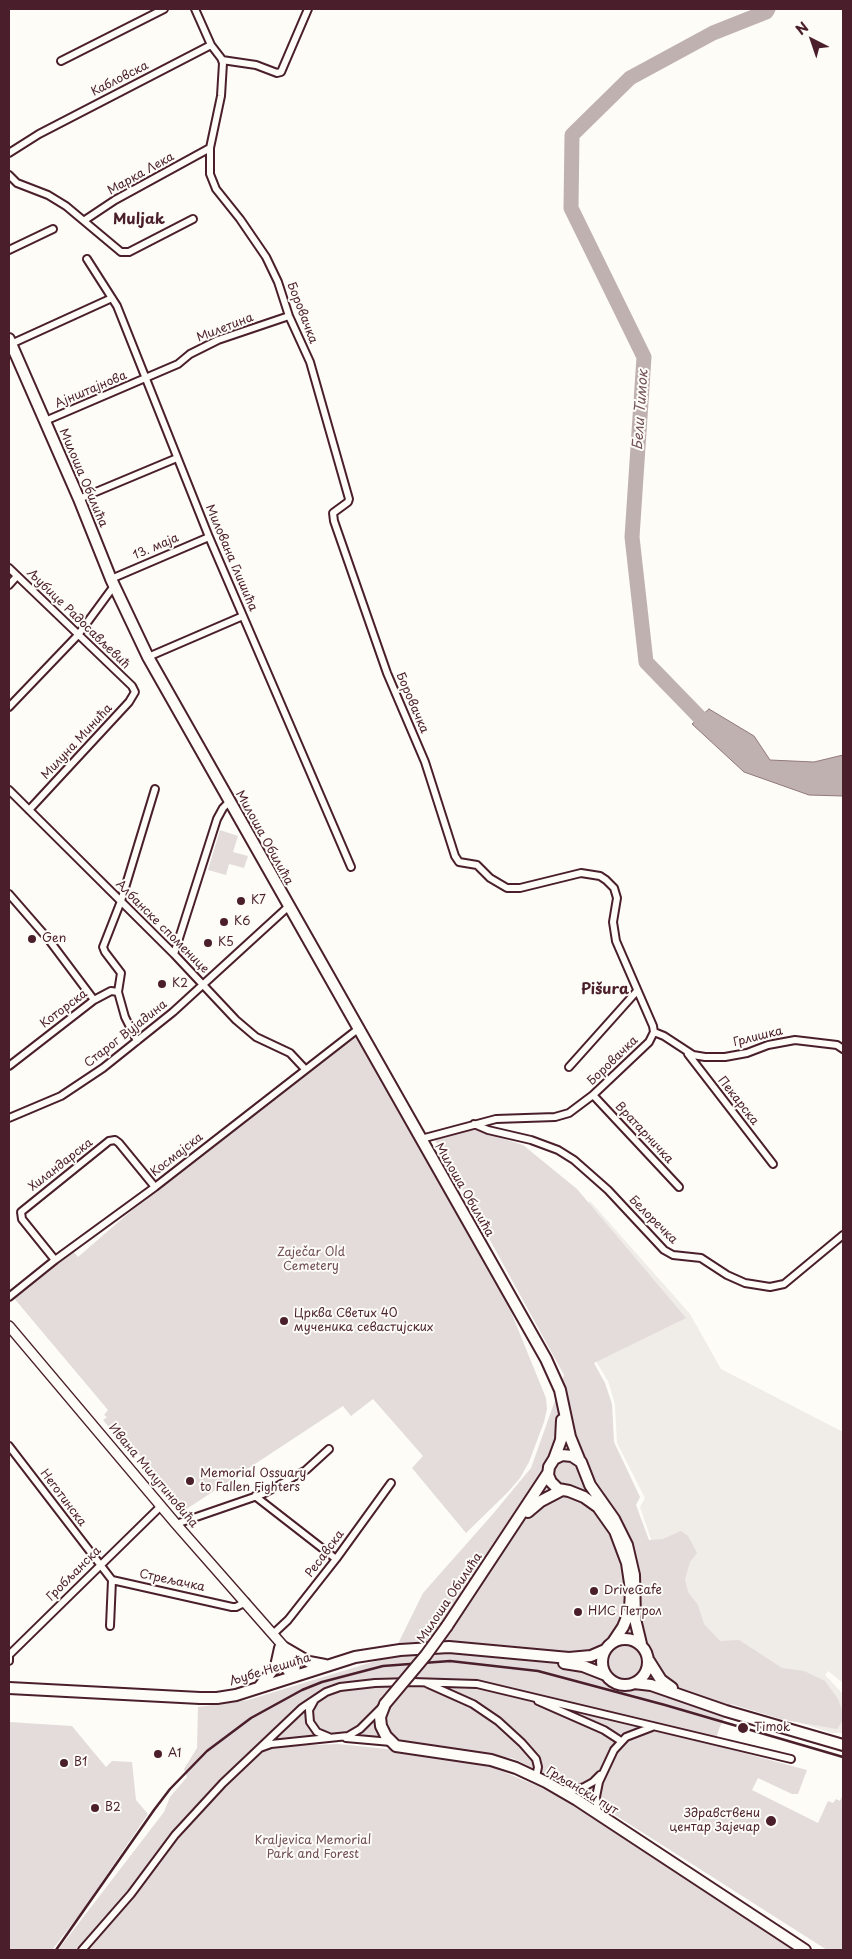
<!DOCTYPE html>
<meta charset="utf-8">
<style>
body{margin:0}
#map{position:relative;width:852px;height:1959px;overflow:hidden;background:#fdfcf7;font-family:"Playpen Sans",sans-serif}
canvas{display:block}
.frame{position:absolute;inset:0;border:10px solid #4a1f2b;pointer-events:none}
.north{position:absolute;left:787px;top:15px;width:50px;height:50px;-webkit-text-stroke:4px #fdfcf7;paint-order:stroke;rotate:319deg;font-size:14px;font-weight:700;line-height:20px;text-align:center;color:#4a1f2b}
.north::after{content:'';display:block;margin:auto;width:18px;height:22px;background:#4a1f2b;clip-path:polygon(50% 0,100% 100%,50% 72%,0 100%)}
</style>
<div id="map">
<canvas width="852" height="1959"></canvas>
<div class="frame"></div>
<div class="north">N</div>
</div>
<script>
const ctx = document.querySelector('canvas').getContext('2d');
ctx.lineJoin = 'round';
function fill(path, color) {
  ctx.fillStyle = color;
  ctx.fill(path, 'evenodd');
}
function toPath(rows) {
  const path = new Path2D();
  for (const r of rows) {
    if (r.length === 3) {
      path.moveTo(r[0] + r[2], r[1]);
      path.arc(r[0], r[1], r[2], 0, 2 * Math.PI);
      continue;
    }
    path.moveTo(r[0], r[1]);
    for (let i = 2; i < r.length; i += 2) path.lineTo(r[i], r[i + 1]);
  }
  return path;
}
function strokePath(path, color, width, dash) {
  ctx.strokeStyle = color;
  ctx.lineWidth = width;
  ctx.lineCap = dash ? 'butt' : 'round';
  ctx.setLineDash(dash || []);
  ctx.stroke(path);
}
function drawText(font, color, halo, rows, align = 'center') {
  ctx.font = font + ' "Playpen Sans",sans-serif';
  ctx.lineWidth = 4;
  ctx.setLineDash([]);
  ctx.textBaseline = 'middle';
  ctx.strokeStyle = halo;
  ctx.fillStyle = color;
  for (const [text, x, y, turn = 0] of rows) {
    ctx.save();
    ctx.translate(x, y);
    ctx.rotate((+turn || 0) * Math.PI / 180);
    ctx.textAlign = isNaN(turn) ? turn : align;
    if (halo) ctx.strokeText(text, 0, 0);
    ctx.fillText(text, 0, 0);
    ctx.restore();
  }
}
fill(toPath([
 [590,1201,690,1314,721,1369,843,1432,843,1683,828,1671,825,1675,843,1694,843,1733,832,1733,794,1721,742,1687,653,1545,640,1507,645,1498,617,1443,615,1404,608,1381,535,1262]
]), '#f0ece8');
fill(toPath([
 [220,830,238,836,233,852,248,856,244,868,229,864,226,875,208,870],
 [357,1037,509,1307,546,1398,547,1409,544,1422,529,1462,520,1478,508,1492,466,1533,412,1468,423,1456,373,1399,351,1416,343,1406,182,1512,144,1465,146,1462,121,1434,114,1433,103,1420,107,1417,104,1415,108,1410,13,1297,73,1251,78,1257,146,1198,353,1038],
 [473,1129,523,1145,577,1189,686,1318,594,1363,605,1383,612,1404,614,1442,640,1497,636,1505,649,1540,663,1539,681,1531,688,1536,697,1553,690,1562,685,1579,688,1592,698,1605,704,1624,720,1641,739,1640,782,1668,804,1671,825,1681,838,1699,843,1712,843,1720,837,1729,784,1720,731,1704,719,1729,714,1745,807,1770,798,1794,792,1794,758,1778,752,1790,818,1823,828,1801,833,1803,836,1799,840,1801,843,1794,843,1950,827,1950,568,1785,512,1758,309,1736,264,1750,288,1746,338,1744,387,1749,492,1767,552,1792,795,1950,58,1950,164,1812,170,1797,187,1777,184,1769,197,1748,198,1707,248,1700,392,1656,423,1593,492,1515,531,1468,564,1375,435,1140],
 [9,1722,72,1726,106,1767,112,1761,132,1762,136,1800,148,1814,80,1914,52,1950,9,1950]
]), '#e3dcda');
const water = toPath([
 [709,709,754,736,770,760,814,762,843,755,843,796,809,795,744,772,692,724,709,709]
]);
fill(water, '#c0b1b1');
strokePath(water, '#91777b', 1);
strokePath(toPath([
 [714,732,646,662,632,537,644,357,571,208,572,135,630,78,713,33,766,12,768,9]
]), '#c0b1b1', 15);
const street = toPath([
 [195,9,211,45,221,58,223,63,221,96,210,148,210,174,216,189,240,219,266,257,278,282,289,316,310,362,349,499,348,502,333,513,334,521,387,673,425,762,455,856,459,862,477,865,490,878,507,888,520,888,581,873,600,876,606,880,614,888,617,898,613,922,616,941,653,1026,654,1032,649,1042,593,1095,569,1113,555,1117,496,1119,421,1139],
 [222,60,256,65,277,73,281,72,308,9],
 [61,61,164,9],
 [9,153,39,134,211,45],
 [9,175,17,183,48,195,66,206,121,252,129,252,193,219],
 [85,220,115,200,210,148],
 [9,250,53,229],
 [87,259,117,306,209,537,351,867],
 [11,344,112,298],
 [45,421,178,364,190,354,218,340,289,316],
 [79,499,177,458],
 [9,568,132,686,135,692,129,702,29,810],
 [111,579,209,537],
 [9,585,17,576],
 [148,657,243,616],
 [9,707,78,635,114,586],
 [9,790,174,954,236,1020,256,1037,290,1053,305,1069],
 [9,894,49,940,94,1000],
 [174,954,217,819,223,808,230,801],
 [118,992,121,973,105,952,103,947,121,901,155,789],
 [654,1032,664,1036,693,1055,705,1057,725,1057,747,1053,768,1045,795,1040,837,1045,843,1049],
 [688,1054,773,1164],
 [9,1066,94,1000,111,991,118,992,125,1017,137,1041],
 [569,1067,637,991],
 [593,1095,679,1187],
 [9,1118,61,1096,103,1068,173,1012,289,906],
 [474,1124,488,1130,531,1140,558,1150,574,1160,608,1190,664,1250,673,1255,701,1258,727,1275,745,1283,770,1287,784,1284,843,1235],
 [55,1260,22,1219,21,1212,109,1141,115,1140,119,1143,155,1187],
 [9,1297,55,1260,155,1187,358,1029],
 [9,1446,112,1580,232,1607,236,1607,246,1602],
 [255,1496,336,1559],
 [176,1524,263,1494,306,1470,329,1449],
 [110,1626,112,1580],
 [273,1634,288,1620,336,1559,391,1483],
 [9,1661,9,1655,161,1506],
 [426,1683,473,1704,498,1721,522,1743,536,1759,538,1767,536,1777],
 [314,1701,309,1710,310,1722,317,1732,329,1737],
 [538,1701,604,1730,621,1741],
 [346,1738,391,1742],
 [260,1748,271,1744,348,1736,360,1729,381,1708],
 [562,1789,574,1790,584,1787,593,1782,600,1775],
 [598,1814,596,1797,599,1782,614,1750,626,1737,652,1727],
 [82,1950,131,1894,175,1835,223,1783,302,1708,326,1692,340,1687,375,1683,412,1682,477,1684,791,1759]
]);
const secondary = toPath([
 [9,1326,176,1524,285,1648,295,1665,295,1676],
 [280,1650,285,1667,292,1676]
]);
const primary = toPath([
 [9,339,79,499,111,579,148,657,546,1359,560,1390,570,1437,579,1459],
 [554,1459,561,1440,562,1420],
 [528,1512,541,1501,562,1490],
 [447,1626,548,1473],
 [625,1662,23],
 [613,1642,623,1627,630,1610,631,1590,627,1563,615,1531,598,1507,584,1497,569,1491,558,1489,551,1482,548,1475,549,1467,554,1459,562,1455,572,1456,581,1462,590,1485,614,1519,627,1545,634,1575,635,1619,641,1644],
 [285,1648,309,1662,325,1665],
 [649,1661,661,1680,672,1688],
 [564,1663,583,1666,606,1675],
 [634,1683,651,1685,726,1711,843,1745],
 [260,1686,276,1666,280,1648],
 [9,1688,200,1698,217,1698,236,1695,355,1657,400,1650,449,1647,569,1658,591,1656,605,1650],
 [385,1704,380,1717,381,1726,386,1736,396,1746,491,1760,516,1768,546,1782,577,1800,805,1950]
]);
strokePath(street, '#4a1f2b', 10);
strokePath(secondary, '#4a1f2b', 12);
strokePath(primary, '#4a1f2b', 14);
strokePath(street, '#fdfcf7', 6);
strokePath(secondary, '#fdfcf7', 9);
strokePath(primary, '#fdfcf7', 10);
strokePath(toPath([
 [56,1950,154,1810,170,1789,207,1751,251,1718,302,1690,322,1682,383,1666,450,1661,538,1671,665,1705,843,1757]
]), '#4a1f2b', 2.5);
const primaryBridge = toPath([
 [385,1704,426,1655,447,1626]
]);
strokePath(primaryBridge, '#4a1f2b', 14, []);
strokePath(primaryBridge, '#fdfcf7', 10);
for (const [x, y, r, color] of [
 [241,901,5,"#4a1f2b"],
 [224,922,5,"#4a1f2b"],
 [32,939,5,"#4a1f2b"],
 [208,943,5,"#4a1f2b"],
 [162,984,5,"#4a1f2b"],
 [284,1321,5,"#4a1f2b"],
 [190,1481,5,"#4a1f2b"],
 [594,1591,5,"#4a1f2b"],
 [578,1612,5,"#4a1f2b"],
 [743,1728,6,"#4a1f2b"],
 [158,1754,5,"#4a1f2b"],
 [64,1763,5,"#4a1f2b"],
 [95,1808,5,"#4a1f2b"],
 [771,1821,6,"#4a1f2b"]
]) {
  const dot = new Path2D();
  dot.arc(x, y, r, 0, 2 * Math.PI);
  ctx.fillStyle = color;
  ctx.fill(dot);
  strokePath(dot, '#fdfcf7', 2);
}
drawText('12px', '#4a1f2b', '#fdfcf7', [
 ["Кабловска",120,79,-27],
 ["Марка Лека",141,174,-29],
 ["Боровачка",302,313,69],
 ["Милетина",225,328,-21],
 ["Ајнштајнова",91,390,-23],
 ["Милоша Обилића",83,478,67],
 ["13. маја",156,547,-23],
 ["Милована Глишића",231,558,67],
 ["Љубице Радосављевић",78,619,44],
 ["Боровачка",412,703,67],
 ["Милуна Минића",77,742,-47],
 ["Милоша Обилића",264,838,61],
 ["Албанске споменице",162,927,45],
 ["Которска",64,1009,-37],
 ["Старог Вујадина",126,1034,-38],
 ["Грлишка",758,1037,-14],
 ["Боровачка",613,1061,-44],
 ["Пекарска",738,1101,52],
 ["Вратарничка",644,1133,47],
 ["Космајска",177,1155,-38],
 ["Хиландарска",61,1165,-38],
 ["Милоша Обилића",464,1190,60],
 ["Белоречка",653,1220,45],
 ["Ивана Милутиновића",153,1476,50],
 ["Неготинска",63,1498,53],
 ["Ресавска",325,1554,-53],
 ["Гробљанска",74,1574,-45],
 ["Стрељачка",172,1581,12],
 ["Милоша Обилића",450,1598,-56],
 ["Љубе Нешића",270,1670,-17],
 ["Грљански пут",582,1791,31]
]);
drawText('12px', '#4a1f2b', '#fdfcf7', [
 ["K7",251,901],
 ["K6",234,922],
 ["Gen",42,939],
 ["K5",218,943],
 ["K2",172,984],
 ["Црква Светих 40",294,1314],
 ["мученика севастијских",294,1328],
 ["Memorial Ossuary",200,1474],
 ["to Fallen Fighters",200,1488],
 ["DriveCafe",604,1591],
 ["НИС Петрол",588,1612],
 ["Timok",754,1728],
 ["A1",168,1754],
 ["B1",74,1763],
 ["B2",105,1808],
 ["Здравствени",760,1814,"right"],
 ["центар Зајечар",760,1828,"right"]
], 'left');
drawText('12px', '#704e57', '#fdfcf7', [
 ["Zaječar Old",311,1253],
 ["Cemetery",311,1267],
 ["Kraljevica Memorial",313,1841],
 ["Park and Forest",313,1855]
]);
drawText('italic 14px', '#73525a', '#fdfcf7', [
 ["Бели Тимок",641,410,-86]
]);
drawText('bold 15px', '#4a1f2b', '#fdfcf7', [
 ["Muljak",139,220],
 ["Pišura",605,990]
]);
</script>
